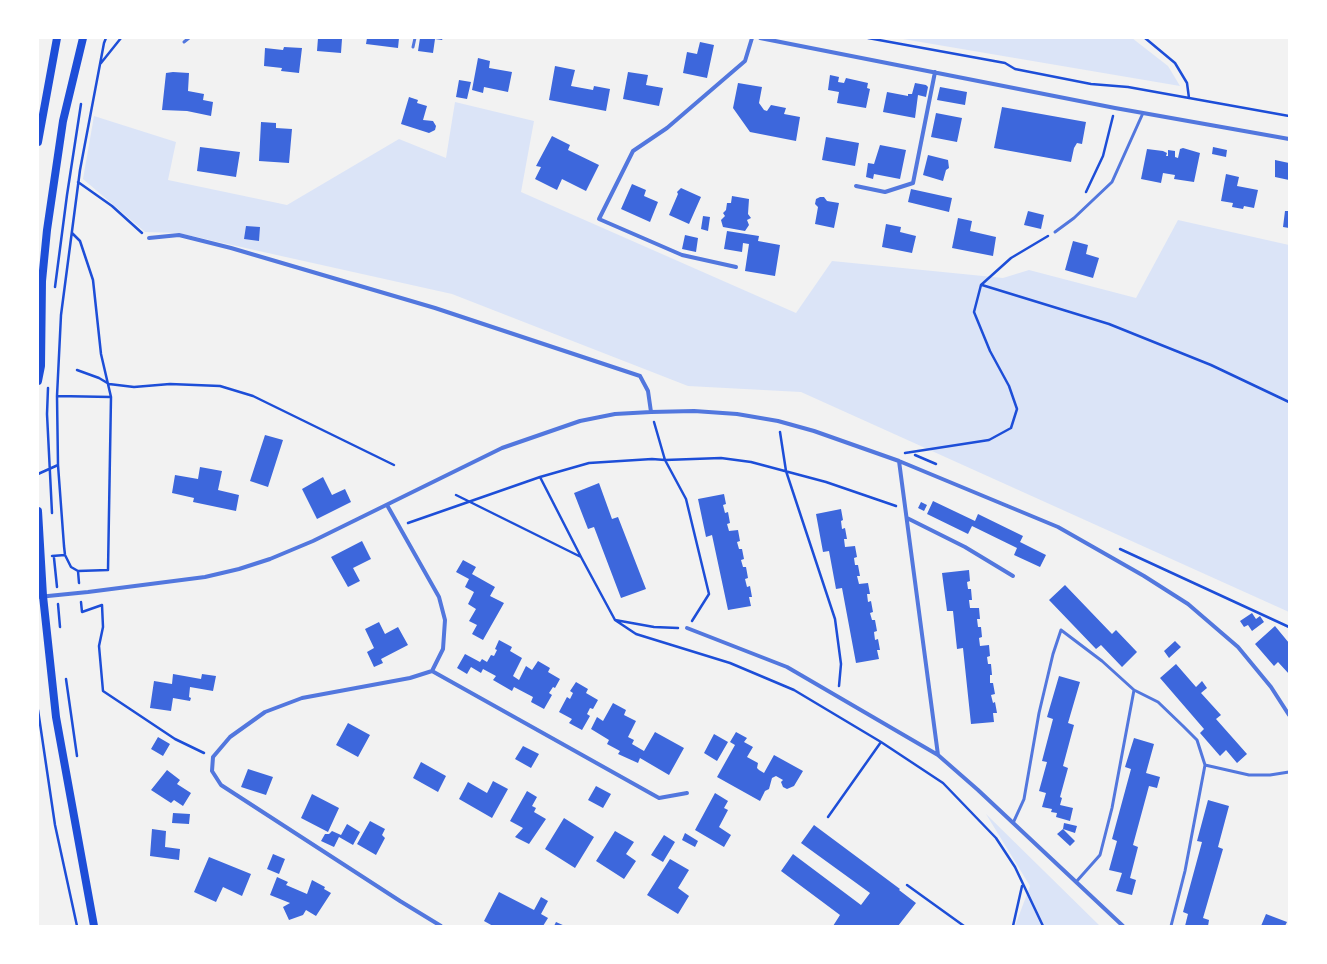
<!DOCTYPE html>
<style>
body{margin:0}
#map{position:relative;width:1327px;height:964px;overflow:hidden;background:#f2f2f2;font-family:"DM Sans",sans-serif}
canvas{display:block}
.frame{position:absolute;inset:0;border:39px solid #fff;pointer-events:none}
</style>
<div id="map">
<canvas width="1327" height="964"></canvas>
<div class="frame"></div>
</div>
<script>
const ctx = document.querySelector('canvas').getContext('2d');
ctx.lineJoin = 'round';
function fill(path, color) {
  ctx.fillStyle = color;
  ctx.fill(path, 'evenodd');
}
function toPath(rows) {
  const path = new Path2D();
  for (const r of rows) {
    path.moveTo(r[0], r[1]);
    for (let i = 2; i < r.length; i += 2) path.lineTo(r[i], r[i + 1]);
  }
  return path;
}
function strokePath(path, color, width, dash) {
  ctx.strokeStyle = color;
  ctx.lineWidth = width;
  ctx.lineCap = dash ? 'butt' : 'round';
  ctx.setLineDash(dash || []);
  ctx.stroke(path);
}
fill(toPath([
 [897,38,1132,38,1168,66,1180,86],
 [455,102,534,121,521,192,796,313,832,261,1003,278,1029,270,1136,298,1178,220,1289,245,1289,612,801,392,688,386,452,294,178,233,145,232,83,179,94,116,176,142,168,180,287,205,399,139,446,158],
 [986,814,1100,926,1015,926,1030,886]
]), '#dbe4f7');
fill(toPath([
 [318,38,342,39,341,53,317,51],
 [367,38,399,38,398,48,366,44],
 [420,38,443,38,442,40,435,39,433,53,418,51],
 [700,42,714,45,707,78,683,73,687,52,697,54],
 [284,47,302,48,299,73,281,71,282,68,264,66,265,48,283,50],
 [478,58,490,61,489,68,512,72,508,92,484,87,483,93,472,90],
 [555,66,575,70,571,86,593,90,594,86,610,89,606,111,549,100],
 [173,72,189,73,188,91,204,94,203,100,213,102,211,116,187,111,162,110,166,73],
 [628,72,648,75,646,85,663,88,659,106,623,99],
 [830,75,839,77,838,82,844,83,846,78,868,83,867,88,870,89,866,108,837,103,839,92,828,90],
 [459,80,471,82,467,99,456,97],
 [738,83,762,87,759,103,764,110,767,111,771,105,786,108,784,114,800,117,796,141,750,132,733,108],
 [915,83,926,85,928,87,926,97,918,95,915,118,883,112,887,92,908,96,908,94,912,94],
 [940,87,967,92,965,105,937,100],
 [409,97,418,100,417,103,427,106,423,120,433,121,436,126,435,130,429,133,401,124],
 [1002,107,1086,122,1082,144,1077,143,1074,148,1071,162,994,148],
 [936,113,962,118,957,142,931,137],
 [261,122,276,123,276,128,292,129,289,163,259,161],
 [552,136,570,145,568,150,599,165,586,191,562,179,557,190,535,179,541,167,536,166],
 [826,137,859,143,855,166,822,160],
 [880,145,906,150,900,179,874,174,873,179,866,177,868,163,874,164],
 [200,147,240,152,236,177,197,171],
 [1213,147,1227,150,1226,157,1212,154],
 [1183,148,1200,153,1194,182,1174,179,1175,175,1163,173,1161,183,1141,179,1147,149,1163,151,1167,153,1166,156,1168,156,1168,150,1175,151,1175,157,1178,158,1180,149],
 [928,155,948,160,949,168,946,170,943,181,923,175],
 [1275,160,1289,163,1289,180,1275,177],
 [1226,174,1239,177,1237,186,1258,190,1254,208,1244,206,1243,209,1232,207,1233,203,1221,201],
 [632,184,646,190,644,196,658,202,650,222,621,209],
 [681,188,701,197,689,224,669,215,678,194,677,192],
 [911,189,952,198,949,212,908,202],
 [732,196,749,199,748,214,751,218,747,220,749,225,745,231,723,227,721,220,725,216,723,213,726,210,727,203,731,203],
 [820,197,824,197,827,201,839,203,834,228,815,224,818,207,815,204,816,199],
 [1028,211,1044,215,1041,229,1024,225],
 [1285,211,1289,211,1289,228,1283,227],
 [703,216,710,217,708,231,701,229],
 [958,218,972,221,970,231,996,237,993,256,952,248],
 [886,224,901,227,900,232,916,236,912,253,882,247],
 [246,226,260,227,259,241,244,239],
 [727,231,759,236,758,241,780,245,775,276,745,271,749,244,743,243,742,252,724,249],
 [685,235,698,238,696,252,682,249],
 [1073,241,1088,245,1086,254,1099,258,1093,278,1065,270],
 [265,435,283,440,268,487,250,481],
 [200,467,222,471,218,490,239,495,236,511,193,502,194,498,172,493,175,475,198,479],
 [323,477,332,495,345,489,351,502,317,519,302,489],
 [599,483,612,519,618,517,646,589,621,598,594,527,588,529,574,493],
 [724,494,726,504,723,505,725,513,728,512,730,523,727,524,729,531,738,530,740,541,737,542,739,549,742,549,744,559,741,560,743,567,746,567,748,578,745,579,747,587,750,586,752,597,749,597,751,606,728,610,712,535,706,537,698,499],
 [933,501,975,521,978,514,1023,536,1020,542,1046,555,1040,567,1014,555,1017,548,972,526,968,534,927,514],
 [921,502,927,505,924,511,918,508],
 [841,509,843,520,841,521,842,529,845,528,847,539,844,539,845,547,855,546,857,557,854,558,855,565,858,565,860,576,857,576,859,584,868,583,870,594,867,594,868,602,871,601,873,612,870,613,872,620,875,620,877,631,874,632,875,640,878,639,880,650,877,650,879,659,856,663,842,588,836,589,829,551,823,552,816,514],
 [362,541,371,559,353,568,360,581,348,587,331,557],
 [463,560,476,567,472,574,495,587,490,596,504,603,483,640,472,634,477,625,469,621,476,609,468,604,474,592,465,587,469,579,456,572],
 [969,570,970,581,967,582,968,589,971,589,972,600,969,600,970,608,979,608,980,619,977,619,978,627,981,627,982,637,979,638,980,646,989,645,990,656,987,657,988,664,991,664,992,675,990,675,990,683,993,683,995,694,991,695,993,703,995,702,997,713,993,713,994,722,971,724,963,648,957,649,953,611,947,611,942,573],
 [1065,585,1112,634,1116,630,1137,652,1122,667,1101,645,1096,649,1049,600],
 [1252,613,1256,619,1260,616,1264,622,1252,631,1248,625,1244,627,1240,621],
 [379,622,385,634,398,627,408,645,381,659,383,663,374,667,367,652,374,648,365,629],
 [1275,626,1289,643,1289,674,1278,662,1274,666,1255,644],
 [499,640,512,647,510,651,522,658,513,676,519,680,526,666,532,670,538,661,550,668,548,672,560,679,555,688,553,687,549,693,552,695,544,709,531,702,533,697,514,687,512,691,493,680,496,676,483,669,481,673,471,667,467,674,457,668,465,654,480,662,482,659,487,662,491,655,494,656,497,650,495,649],
 [1175,641,1181,647,1169,658,1164,651],
 [1176,664,1196,687,1202,681,1207,688,1201,693,1221,715,1216,719,1247,754,1237,763,1226,750,1220,756,1200,733,1204,729,1160,678],
 [173,674,201,679,202,674,216,676,213,691,190,687,189,697,191,698,190,701,173,698,171,711,150,708,154,681,172,684],
 [1059,676,1080,682,1068,723,1074,725,1063,766,1068,768,1060,797,1062,798,1060,805,1073,808,1070,821,1056,817,1057,813,1051,812,1052,809,1042,807,1046,793,1039,791,1047,762,1042,761,1053,719,1047,717],
 [576,682,588,689,586,693,598,700,593,709,590,708,587,714,590,716,582,730,569,723,572,719,559,712,567,697,570,699,573,693,570,691],
 [613,703,626,710,624,715,636,721,628,737,634,740,632,744,644,751,655,732,684,748,669,775,640,758,638,763,618,754,620,751,607,744,609,740,591,729,597,717,603,721],
 [348,723,370,735,358,757,336,745],
 [736,732,747,738,744,742,753,747,747,757,758,763,757,768,759,770,764,773,774,755,803,771,794,786,787,789,783,787,781,782,783,780,776,776,772,778,769,789,765,791,760,801,717,777,735,745,730,742],
 [714,734,728,742,717,761,704,753],
 [158,737,170,744,163,756,151,749],
 [1134,738,1154,744,1146,773,1160,777,1157,788,1149,786,1133,845,1138,847,1130,878,1136,880,1132,895,1116,891,1122,873,1109,870,1117,841,1112,839,1131,769,1125,767],
 [523,746,539,754,531,768,515,759],
 [421,762,446,776,438,792,413,778],
 [248,769,273,777,266,795,241,787],
 [167,770,180,780,177,784,191,793,183,806,174,800,171,803,151,790],
 [493,781,508,789,492,818,459,799,468,782,487,793],
 [596,786,611,794,603,808,588,800],
 [527,791,537,797,532,806,536,808,534,812,546,819,529,844,515,837,523,828,510,821],
 [715,793,728,801,724,808,728,810,719,827,731,835,724,847,695,830],
 [312,794,339,808,328,832,301,818],
 [1208,800,1229,806,1218,847,1223,849,1203,918,1209,920,1208,926,1185,926,1188,914,1183,912,1202,842,1197,841],
 [173,813,190,814,189,824,172,823],
 [564,818,594,837,575,868,545,849],
 [370,821,385,829,382,835,385,838,376,855,357,844],
 [1064,823,1077,826,1075,833,1063,829],
 [347,824,360,832,353,845,339,837,334,847,321,841,325,834,329,834,332,831,341,835],
 [814,825,900,889,899,890,916,903,898,926,833,926,840,915,781,871,793,854,861,905,870,893,801,843],
 [152,829,166,831,165,847,180,849,179,860,150,856],
 [1063,829,1075,841,1070,846,1057,834],
 [615,831,634,842,626,854,636,861,624,879,596,861],
 [685,833,698,841,695,847,682,840],
 [664,835,675,842,663,862,651,855],
 [273,854,285,859,279,874,267,869],
 [209,857,251,874,242,896,223,887,216,902,194,892],
 [670,859,689,870,678,888,689,896,678,914,647,895],
 [277,877,288,882,286,885,307,894,312,880,325,887,324,889,331,893,316,916,306,910,303,915,289,920,283,907,290,903,270,895],
 [499,892,534,910,541,897,548,901,541,914,548,918,543,926,493,926,484,921],
 [1266,914,1287,922,1285,926,1261,926],
 [556,922,565,926,554,926]
]), '#3d67dc');
strokePath(toPath([
 [868,38,1005,63,1015,69,1091,84,1128,87,1289,116],
 [1145,38,1175,63,1187,83,1189,98],
 [101,63,121,38],
 [78,182,112,206,142,233],
 [1086,192,1103,156,1113,116],
 [982,285,1109,324,1211,365,1289,402],
 [55,287,67,195,81,104],
 [77,370,99,378,109,384,134,387,170,384,220,386,253,396,394,465],
 [48,388,47,414,52,513],
 [57,396,111,397],
 [654,422,665,460,686,499,709,594,692,621],
 [780,432,786,471,835,619,841,664,839,686],
 [905,453,989,440,1011,428,1017,409,1009,386,990,351,974,312,981,285,1011,258,1048,236],
 [915,455,936,464],
 [58,465,64,546,65,555,71,567,78,571,108,570,111,397,101,354,93,280,80,241,72,233],
 [38,474,58,465,57,396,61,315,80,170,104,43,106,38],
 [540,477,581,557],
 [456,495,581,557,615,620,654,627,678,628],
 [408,523,540,477,589,463,652,459,665,460,721,458,751,462,826,482,896,506],
 [1120,549,1289,627],
 [52,556,65,555],
 [54,558,57,587],
 [78,571,79,583],
 [81,602,82,612,102,605,103,627,99,646,103,691,175,739,204,753],
 [58,604,60,627],
 [615,620,636,634,730,663,794,690,881,742,943,783,996,838,1015,867,1043,926],
 [66,679,77,756],
 [38,710,55,825,77,926],
 [828,817,881,742],
 [907,885,964,926],
 [1013,926,1022,886]
]), '#1d4ed8', 2.5);
strokePath(toPath([
 [184,42,189,38],
 [413,47,415,38],
 [1055,232,1074,218,1112,182,1143,113],
 [1013,823,1024,799,1039,713,1053,654,1061,630,1102,661,1134,690,1158,702,1183,726,1197,740,1205,765],
 [1076,882,1100,855,1112,808,1134,690],
 [1171,926,1185,871,1205,765,1249,775,1270,775,1289,772]
]), '#5277de', 3);
strokePath(toPath([
 [760,38,1115,108,1289,139],
 [856,186,885,192,913,183,935,72],
 [149,238,179,235,231,248,435,308,640,376,648,391,651,412],
 [736,267,682,255,599,219,633,151,667,128,745,61,752,38],
 [387,505,439,597,445,620,443,649,432,671,410,678,302,698,265,712,230,737,213,757,212,771,221,785,400,901,441,926],
 [907,518,965,547,1013,576],
 [38,597,88,592,205,577,239,569,270,559,313,541,502,448,580,421,615,414,651,412,694,411,737,414,778,421,814,431,899,461,1058,527,1144,576,1188,604,1238,647,1271,687,1289,715],
 [687,628,787,667,938,755,899,461],
 [432,671,659,798,687,793],
 [938,755,978,790,1123,926]
]), '#5277de', 4);
strokePath(toPath([
 [38,142,57,38],
 [38,381,41,366,42,281,47,230,63,121,83,38],
 [38,511,43,596,56,717,94,926]
]), '#1d4ed8', 8);
</script>
